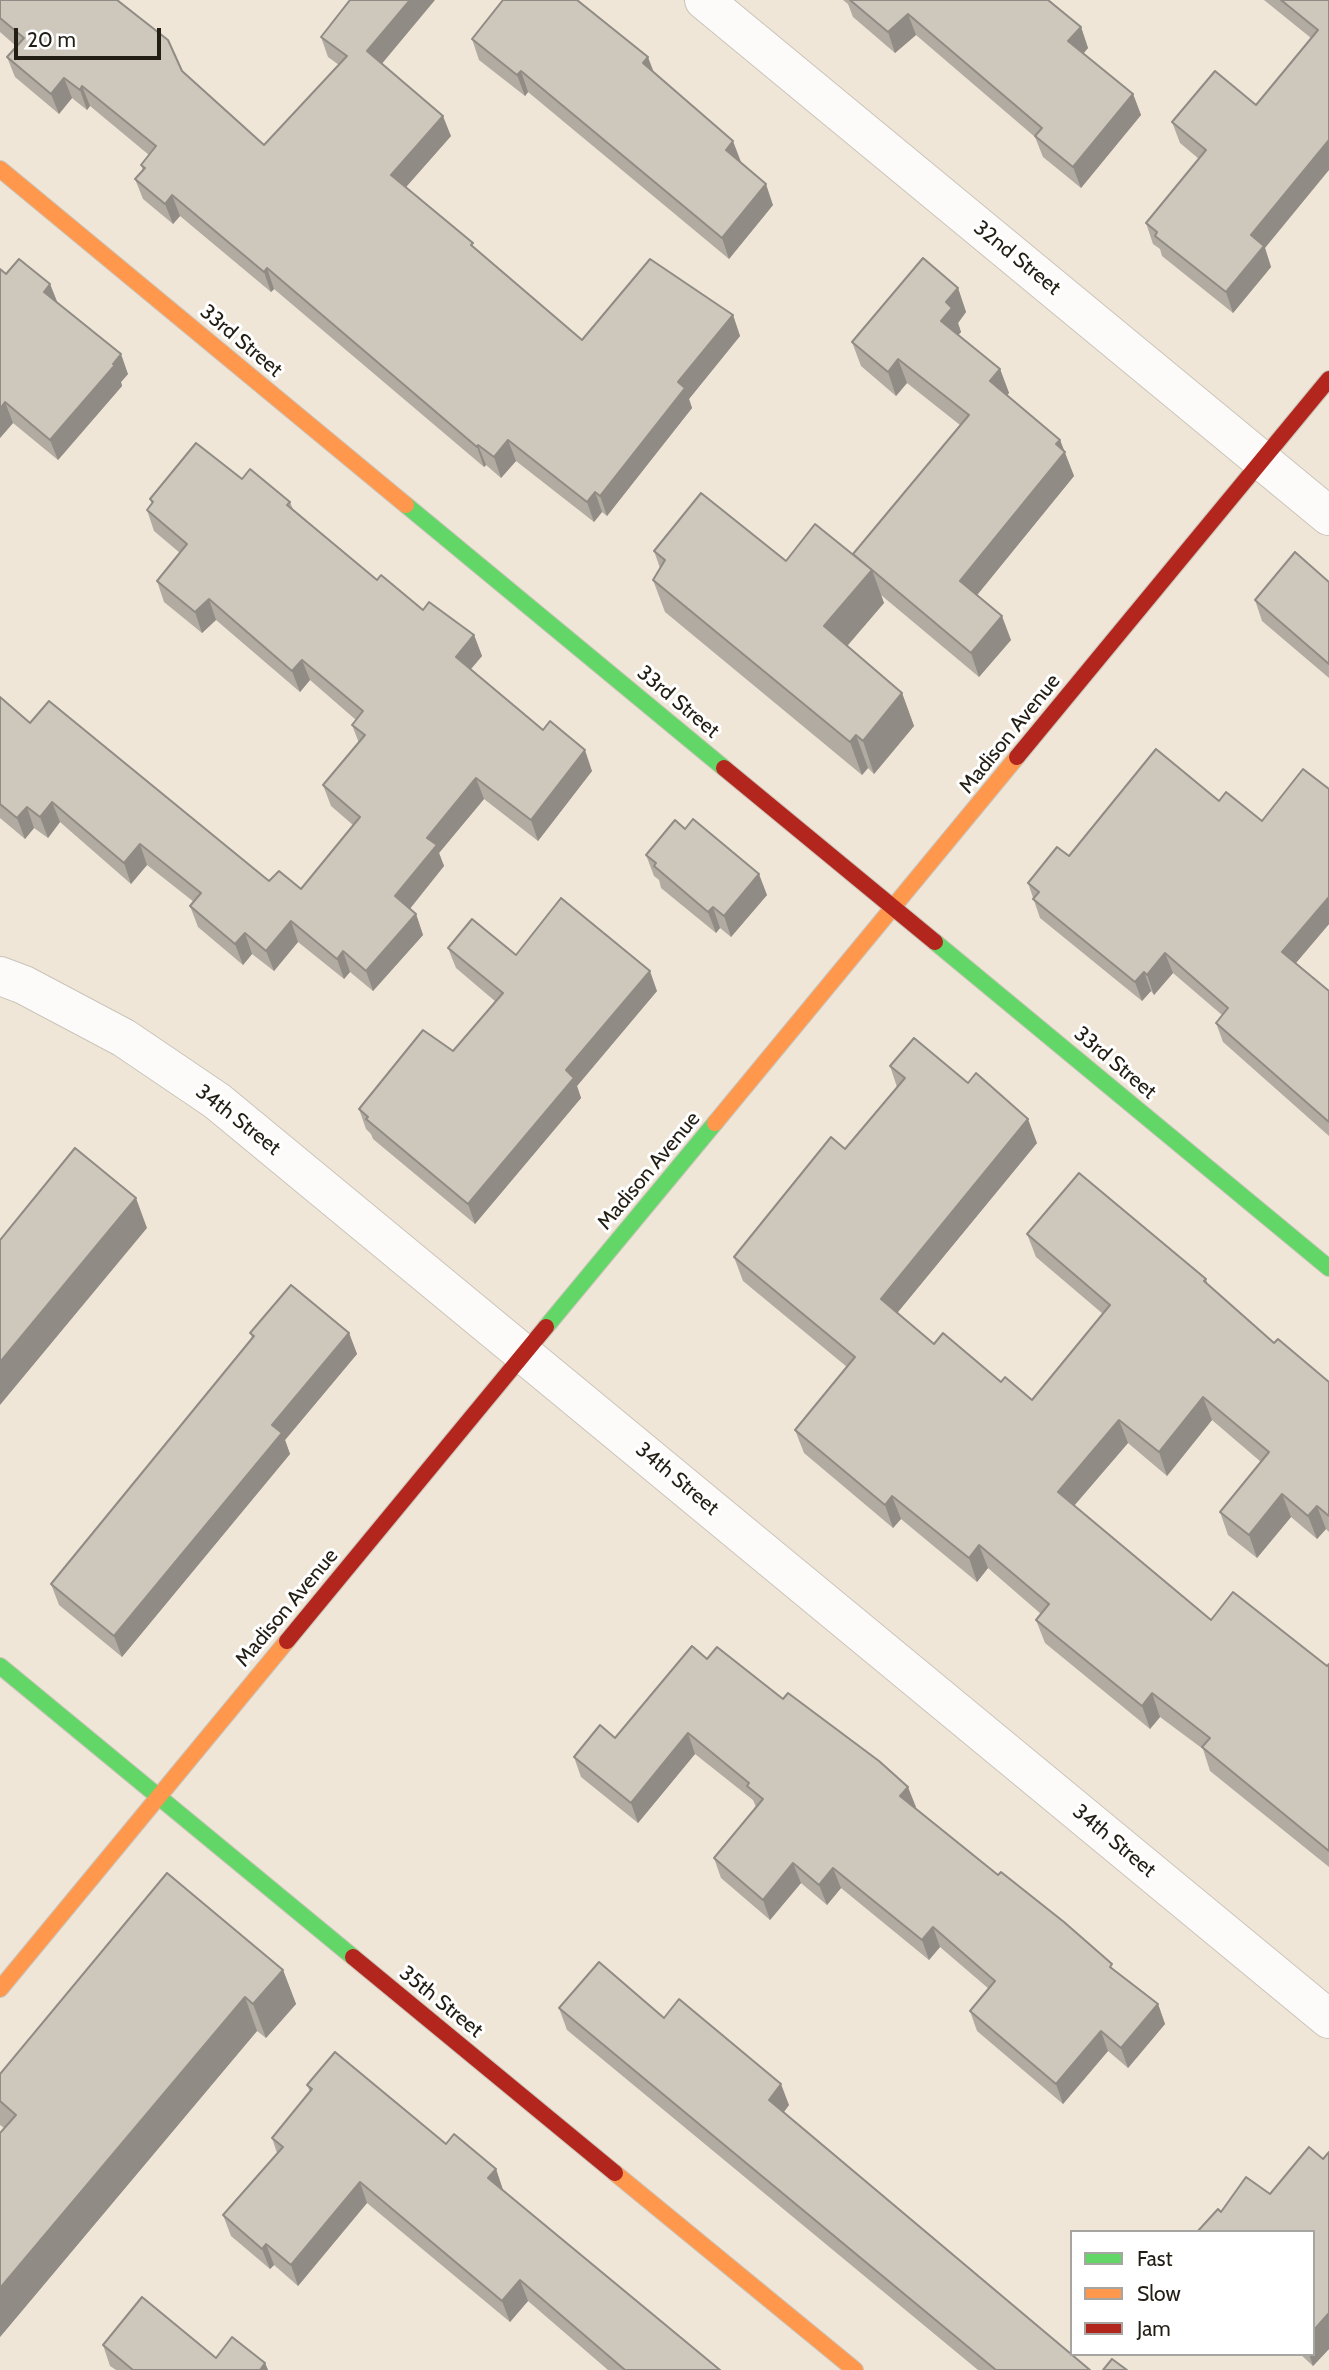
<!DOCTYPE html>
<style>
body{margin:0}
#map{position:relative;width:1329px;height:2370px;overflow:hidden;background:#efe6d8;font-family:Cabin,sans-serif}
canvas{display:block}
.legend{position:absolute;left:1070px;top:2230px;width:245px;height:126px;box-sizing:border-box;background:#fff;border:2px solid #a7a5a1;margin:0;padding:9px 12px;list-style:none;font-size:21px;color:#231e14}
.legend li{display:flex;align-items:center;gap:14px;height:35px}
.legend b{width:35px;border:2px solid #a7a5a1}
.scale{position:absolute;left:14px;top:28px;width:147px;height:32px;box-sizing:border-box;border:4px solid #231e14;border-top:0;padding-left:9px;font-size:21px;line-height:24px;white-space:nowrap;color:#231e14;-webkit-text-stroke:5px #fff;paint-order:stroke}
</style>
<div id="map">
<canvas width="1329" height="2370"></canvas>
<ul class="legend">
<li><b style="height:9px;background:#63d668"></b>Fast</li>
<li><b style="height:9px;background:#ff974d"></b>Slow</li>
<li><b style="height:9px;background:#b3261e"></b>Jam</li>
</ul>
<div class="scale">20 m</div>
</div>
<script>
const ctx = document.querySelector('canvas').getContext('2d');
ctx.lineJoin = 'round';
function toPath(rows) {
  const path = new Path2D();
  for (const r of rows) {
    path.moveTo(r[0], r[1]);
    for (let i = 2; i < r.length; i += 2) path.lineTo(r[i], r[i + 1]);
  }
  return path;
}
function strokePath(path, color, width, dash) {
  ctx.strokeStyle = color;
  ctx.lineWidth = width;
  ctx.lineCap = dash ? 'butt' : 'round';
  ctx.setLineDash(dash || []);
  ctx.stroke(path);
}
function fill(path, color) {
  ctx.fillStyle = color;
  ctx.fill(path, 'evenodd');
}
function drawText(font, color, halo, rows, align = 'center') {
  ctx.font = font + ' Cabin,sans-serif';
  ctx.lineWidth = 6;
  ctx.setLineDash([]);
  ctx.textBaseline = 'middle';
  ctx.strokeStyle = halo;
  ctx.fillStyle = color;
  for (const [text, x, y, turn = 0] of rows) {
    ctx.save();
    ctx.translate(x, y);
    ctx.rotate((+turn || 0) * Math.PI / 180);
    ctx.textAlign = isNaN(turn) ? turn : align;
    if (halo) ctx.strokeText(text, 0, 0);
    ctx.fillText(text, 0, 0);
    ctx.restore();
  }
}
const street = toPath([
 [704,0,1329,516],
 [0,976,24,985,124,1038,217,1101,1329,2019]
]);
const fast = toPath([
 [406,505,724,768],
 [935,942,1329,1268],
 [546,1327,715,1123],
 [0,1666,353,1957]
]);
const slow = toPath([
 [0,169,406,505],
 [715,1123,1017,757],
 [0,1989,287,1641],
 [615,2173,855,2370]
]);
const jam = toPath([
 [1017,757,1329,379],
 [724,768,935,942],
 [287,1641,546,1327],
 [353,1957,615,2173]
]);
strokePath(street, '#cac4b9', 40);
strokePath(fast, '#cac4b9', 18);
strokePath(slow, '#cac4b9', 18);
strokePath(jam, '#cac4b9', 18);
strokePath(street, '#fdfbf9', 38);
strokePath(fast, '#63d668', 16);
strokePath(slow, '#ff974d', 16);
strokePath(jam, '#b3261e', 16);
fill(toPath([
 [0,0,182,71,264,145,339,65,328,57,321,37,382,63,451,136,406,187,476,250,582,340,733,315,740,336,689,399,692,408,607,516,602,512,594,522,516,461,501,478,486,465,484,467,274,289,271,292,180,216,173,224,143,199,135,179,143,171,141,165,149,155,90,106,87,110,72,98,59,114,15,77,7,57,16,46,0,32],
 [843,0,1048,0,1081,27,1088,48,1083,54,1133,94,1141,115,1081,188,1043,157,1035,137,916,35,895,53,853,17,848,4],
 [1264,0,1329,0,1265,248,1271,267,1233,313,1162,256,1160,249,1153,244,1146,223,1199,159,1180,143,1172,122,1256,105,1311,38],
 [472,39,653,73,741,162,773,205,729,259,528,92,525,96,479,60],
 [0,269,6,274,50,284,57,302,128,374,121,382,122,386,58,460,13,423,0,438],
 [958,288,966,312,958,323,961,332,958,335,1000,369,1009,393,1007,395,1060,440,1074,476,977,595,1011,640,979,677,881,595,884,603,847,646,902,693,914,726,874,774,868,768,862,775,665,612,653,580,660,568,654,551,786,561,853,555,960,425,907,383,896,396,861,366,852,342],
 [242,479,290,502,293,509,377,580,423,610,474,635,482,656,471,669,592,771,538,841,484,799,439,853,444,866,410,909,416,914,423,935,373,991,350,972,344,979,298,942,274,971,252,954,243,965,198,927,190,906,194,902,147,865,131,884,60,822,48,838,34,828,25,839,0,818,0,697,30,723,269,881,301,889,353,825,331,806,323,785,359,743,352,725,356,720,310,680,300,692,216,620,202,633,164,602,157,581,180,553,154,531,147,510,152,504,150,499],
 [1329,582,1329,678,1262,621,1255,600],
 [1329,789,1329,924,1296,963,1329,991,1329,1136,1223,1042,1216,1023,1222,1015,1173,973,1154,995,1151,991,1142,1001,1040,918,1028,883,1069,856,1219,801,1262,821],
 [685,829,767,895,731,937,720,928,716,933,661,888,659,880,654,876,646,855],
 [448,948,516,955,657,991,577,1086,581,1098,475,1224,373,1139,371,1134,366,1129,359,1109,453,1051,496,1002,456,968],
 [890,1066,1037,1143,897,1313,934,1344,1032,1400,1103,1314,1036,1257,1027,1234,1206,1279,1208,1285,1274,1343,1329,1382,1329,1532,1326,1529,1317,1539,1291,1517,1257,1558,1228,1535,1220,1512,1261,1462,1212,1420,1167,1476,1128,1443,1074,1506,1211,1620,1327,1666,1329,1664,1329,1867,1210,1771,1203,1749,1160,1717,1150,1729,1045,1643,1036,1620,1041,1614,988,1568,977,1582,901,1519,893,1528,804,1453,795,1430,847,1367,743,1281,734,1257,845,1149,897,1087],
 [250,1333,349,1333,357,1354,285,1440,290,1454,122,1657,59,1605,51,1584,252,1338],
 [707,1659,916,1807,915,1808,1114,1970,1158,2004,1165,2024,1128,2068,1108,2051,1063,2104,977,2031,970,2011,989,1989,940,1947,929,1960,841,1888,827,1905,801,1883,770,1920,721,1878,714,1858,756,1807,753,1800,695,1754,638,1823,581,1777,574,1757,615,1738],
 [283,1970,296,2004,266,2038,257,2031,0,2337,0,2133,4,2128,0,2125,0,2074],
 [559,2008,664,2018,789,2105,784,2112,1090,2370,978,2370,567,2030],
 [307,2085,446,2144,496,2169,503,2190,720,2370,608,2370,528,2301,510,2322,367,2203,298,2286,274,2265,270,2269,231,2236,223,2215,277,2153,272,2138,310,2092],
 [1329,2152,1329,2349,1313,2366,1300,2354,1313,2354,1221,2212,1270,2194,1323,2159],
 [103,2345,265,2363,268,2370,116,2370,110,2366]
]), '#b1aba2');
fill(toPath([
 [410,0,435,0,375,72,367,51],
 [908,14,916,35,895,53,888,32],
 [1081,27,1088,48,1076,62,1068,41],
 [648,57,656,78,643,63],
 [521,71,528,92,525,96,517,75],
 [64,78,72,98,59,114,51,94],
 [82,86,90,106,87,110,80,90],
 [1133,94,1141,115,1081,188,1073,167],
 [443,116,451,136,399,195,391,175],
 [1329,140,1329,170,1265,248,1271,267,1233,313,1226,292,1251,235],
 [733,141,741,162,734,171,726,150],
 [766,184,773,205,729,259,722,238],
 [172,195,180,216,173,224,165,204],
 [267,268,274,289,271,292,264,272],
 [50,284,58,304,44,292],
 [958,288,966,312,958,323,961,332,949,345,941,321,946,302],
 [733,315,740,336,689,399,692,408,607,516,600,496,678,382],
 [121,354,128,374,121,382,122,386,58,460,50,440],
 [898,359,907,383,896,396,888,372],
 [1000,369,1009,393,999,405,990,381],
 [5,402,13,423,0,438,0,409],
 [508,440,516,461,501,478,494,457],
 [1060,440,1074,476,969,605,960,581],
 [478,445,486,465,484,467,477,447],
 [595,492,602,512,594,522,587,502],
 [872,570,884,603,836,659,824,626],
 [209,599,216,620,202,633,195,612],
 [1002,616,1011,640,979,677,971,653],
 [474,635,482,656,464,677,456,657],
 [302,660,310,680,300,692,292,671],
 [902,693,914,726,874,774,863,741],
 [856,735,868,768,862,775,850,742],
 [585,750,592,771,538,841,531,820],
 [476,778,484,799,439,853,444,866,403,917,395,896,427,838],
 [52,802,60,822,48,838,40,817],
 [27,807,34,828,25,839,17,818],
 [140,844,147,865,131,884,124,863],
 [759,874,767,895,731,937,724,916],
 [1329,897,1329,924,1289,971,1282,952],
 [713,907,720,928,716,933,708,912],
 [416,914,423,935,373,991,366,971],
 [291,921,298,942,274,971,266,951],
 [245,933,252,954,243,965,235,944],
 [343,951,350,972,344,979,337,959],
 [1165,953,1173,973,1154,995,1147,975],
 [650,971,657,991,577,1086,581,1098,475,1224,468,1204,566,1070],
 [1144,972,1151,991,1142,1001,1135,982],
 [1028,1119,1037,1143,889,1323,881,1299],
 [136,1198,147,1228,0,1405,0,1362],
 [349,1333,357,1354,285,1440,290,1454,122,1657,114,1636,272,1425],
 [1203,1397,1212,1420,1167,1476,1159,1452],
 [1119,1420,1128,1443,1066,1515,1058,1492],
 [1282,1494,1291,1517,1257,1558,1249,1535],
 [892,1496,901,1519,893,1528,885,1505],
 [1317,1506,1326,1529,1317,1539,1308,1516],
 [979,1545,988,1568,977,1582,969,1558],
 [1152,1693,1160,1717,1150,1729,1142,1706],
 [688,1733,695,1754,638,1823,631,1803],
 [908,1787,916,1807,907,1816,900,1796],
 [793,1863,801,1883,770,1920,763,1900],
 [833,1868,841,1888,827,1905,819,1885],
 [933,1927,940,1947,929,1960,922,1940],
 [283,1970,296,2004,266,2038,253,2004],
 [245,1997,257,2031,0,2337,0,2288],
 [1158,2004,1165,2024,1128,2068,1121,2048],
 [1101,2031,1108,2051,1063,2104,1056,2084],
 [781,2084,789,2105,777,2121,769,2100],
 [496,2169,503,2190,488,2178],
 [360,2182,367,2203,298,2286,291,2265],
 [266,2244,274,2265,270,2269,262,2249],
 [520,2280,528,2301,510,2322,502,2301],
 [1329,2313,1329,2349,1313,2366,1309,2354,1313,2354,1313,2331],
 [265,2363,268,2370,260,2370]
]), '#908b84');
const building = toPath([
 [0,0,117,0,168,40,182,71,264,145,347,56,321,37,350,0,410,0,367,51,443,116,391,175,473,243,471,245,582,340,650,259,733,315,678,382,685,388,600,496,595,492,587,502,508,440,494,457,478,445,477,447,267,268,264,272,172,195,165,204,135,179,145,168,141,165,156,146,82,86,80,90,64,78,51,94,7,57,24,38,0,18,0,0],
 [503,0,577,0,648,57,643,63,733,141,726,150,766,184,722,238,521,71,517,75,472,39,503,0],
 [850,0,1048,0,1081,27,1068,41,1133,94,1073,167,1035,136,1042,128,908,14,888,32,850,0],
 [1281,0,1329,0,1329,140,1251,235,1264,246,1226,292,1155,236,1157,232,1146,223,1206,150,1172,122,1215,71,1256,105,1318,30,1281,0],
 [923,258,958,288,946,302,952,308,941,321,1000,369,990,381,1060,440,1056,444,1065,452,960,581,1002,616,971,653,853,554,969,415,898,359,888,372,852,342,923,258],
 [19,259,50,284,44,292,121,354,113,364,115,365,50,440,5,402,0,409,0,269,6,274,19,259],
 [196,443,242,479,250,469,290,502,287,505,377,580,381,575,423,610,429,602,474,635,456,657,543,730,550,721,585,750,531,820,476,778,427,838,437,845,395,896,416,914,366,971,343,951,337,959,291,921,266,951,245,933,235,944,190,906,201,893,140,844,124,863,52,802,40,817,27,807,17,818,0,804,0,697,30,723,49,701,269,881,279,871,301,889,360,817,323,785,365,735,352,725,363,711,302,660,292,671,209,599,195,612,157,581,187,544,147,510,153,502,150,499,196,443],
 [701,493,786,561,815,524,872,570,824,626,902,693,863,741,856,735,850,742,653,580,665,560,654,551,701,493],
 [1295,552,1329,582,1329,664,1255,600,1295,552],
 [1156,749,1219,801,1226,792,1262,821,1303,769,1329,789,1329,897,1282,952,1329,991,1329,1122,1216,1023,1228,1008,1165,953,1147,975,1144,972,1135,982,1033,899,1039,892,1028,883,1057,847,1069,856,1156,749],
 [693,819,759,874,724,916,713,907,708,912,654,866,656,863,646,855,675,820,685,829,693,819],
 [561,898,650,971,566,1070,574,1078,468,1204,366,1119,368,1117,359,1109,423,1030,453,1051,503,993,448,948,472,919,516,955,561,898],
 [914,1038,968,1083,976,1073,1028,1119,881,1299,934,1344,943,1333,1001,1382,1005,1377,1032,1400,1110,1305,1027,1234,1079,1173,1206,1279,1204,1281,1274,1343,1278,1339,1329,1382,1329,1516,1317,1506,1308,1516,1282,1494,1249,1535,1220,1512,1269,1452,1203,1397,1159,1452,1119,1420,1058,1492,1211,1620,1233,1592,1327,1666,1329,1664,1329,1851,1202,1747,1210,1738,1152,1693,1142,1706,1036,1620,1049,1604,979,1545,969,1558,892,1496,885,1505,795,1430,855,1357,734,1257,831,1137,845,1149,905,1078,890,1066,914,1038],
 [75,1148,136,1198,0,1362,0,1240,75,1148],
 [291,1285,349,1333,272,1425,282,1433,114,1636,51,1584,254,1336,250,1333,291,1285],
 [692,1646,707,1659,717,1647,783,1699,788,1693,879,1761,908,1787,900,1796,998,1875,1001,1872,1064,1922,1112,1964,1110,1967,1158,2004,1121,2048,1101,2031,1056,2084,970,2011,995,1981,933,1927,922,1940,833,1868,819,1885,793,1863,763,1900,714,1858,763,1799,747,1786,749,1783,688,1733,631,1803,574,1757,600,1725,615,1738,692,1646],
 [167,1873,283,1970,253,2004,245,1997,0,2288,0,2133,16,2115,0,2101,0,2074,167,1873],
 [599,1962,664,2018,679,1999,781,2084,769,2100,1090,2370,996,2370,559,2008,599,1962],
 [335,2052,446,2144,454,2134,496,2169,488,2178,720,2370,625,2370,520,2280,502,2301,360,2182,291,2265,266,2244,262,2249,223,2215,283,2147,272,2138,312,2089,307,2085,335,2052],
 [1309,2147,1323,2159,1329,2152,1329,2313,1313,2331,1313,2232,1197,2232,1218,2209,1221,2212,1246,2177,1270,2194,1309,2147],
 [142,2297,216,2358,232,2337,265,2363,260,2370,133,2370,103,2345,142,2297],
 [1112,2359,1127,2370,1103,2370,1112,2359]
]);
fill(building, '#cec7bc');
strokePath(building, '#908b84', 2);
drawText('21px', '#231e14', '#fff', [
 ["32nd Street",1017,258,39],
 ["33rd Street",241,341,40],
 ["33rd Street",678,702,40],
 ["Madison Avenue",1010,734,-51],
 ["33rd Street",1115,1063,40],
 ["34th Street",238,1120,38],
 ["Madison Avenue",649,1171,-50],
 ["34th Street",677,1479,40],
 ["Madison Avenue",287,1608,-50],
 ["34th Street",1114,1841,40],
 ["35th Street",441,2002,39]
]);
</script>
